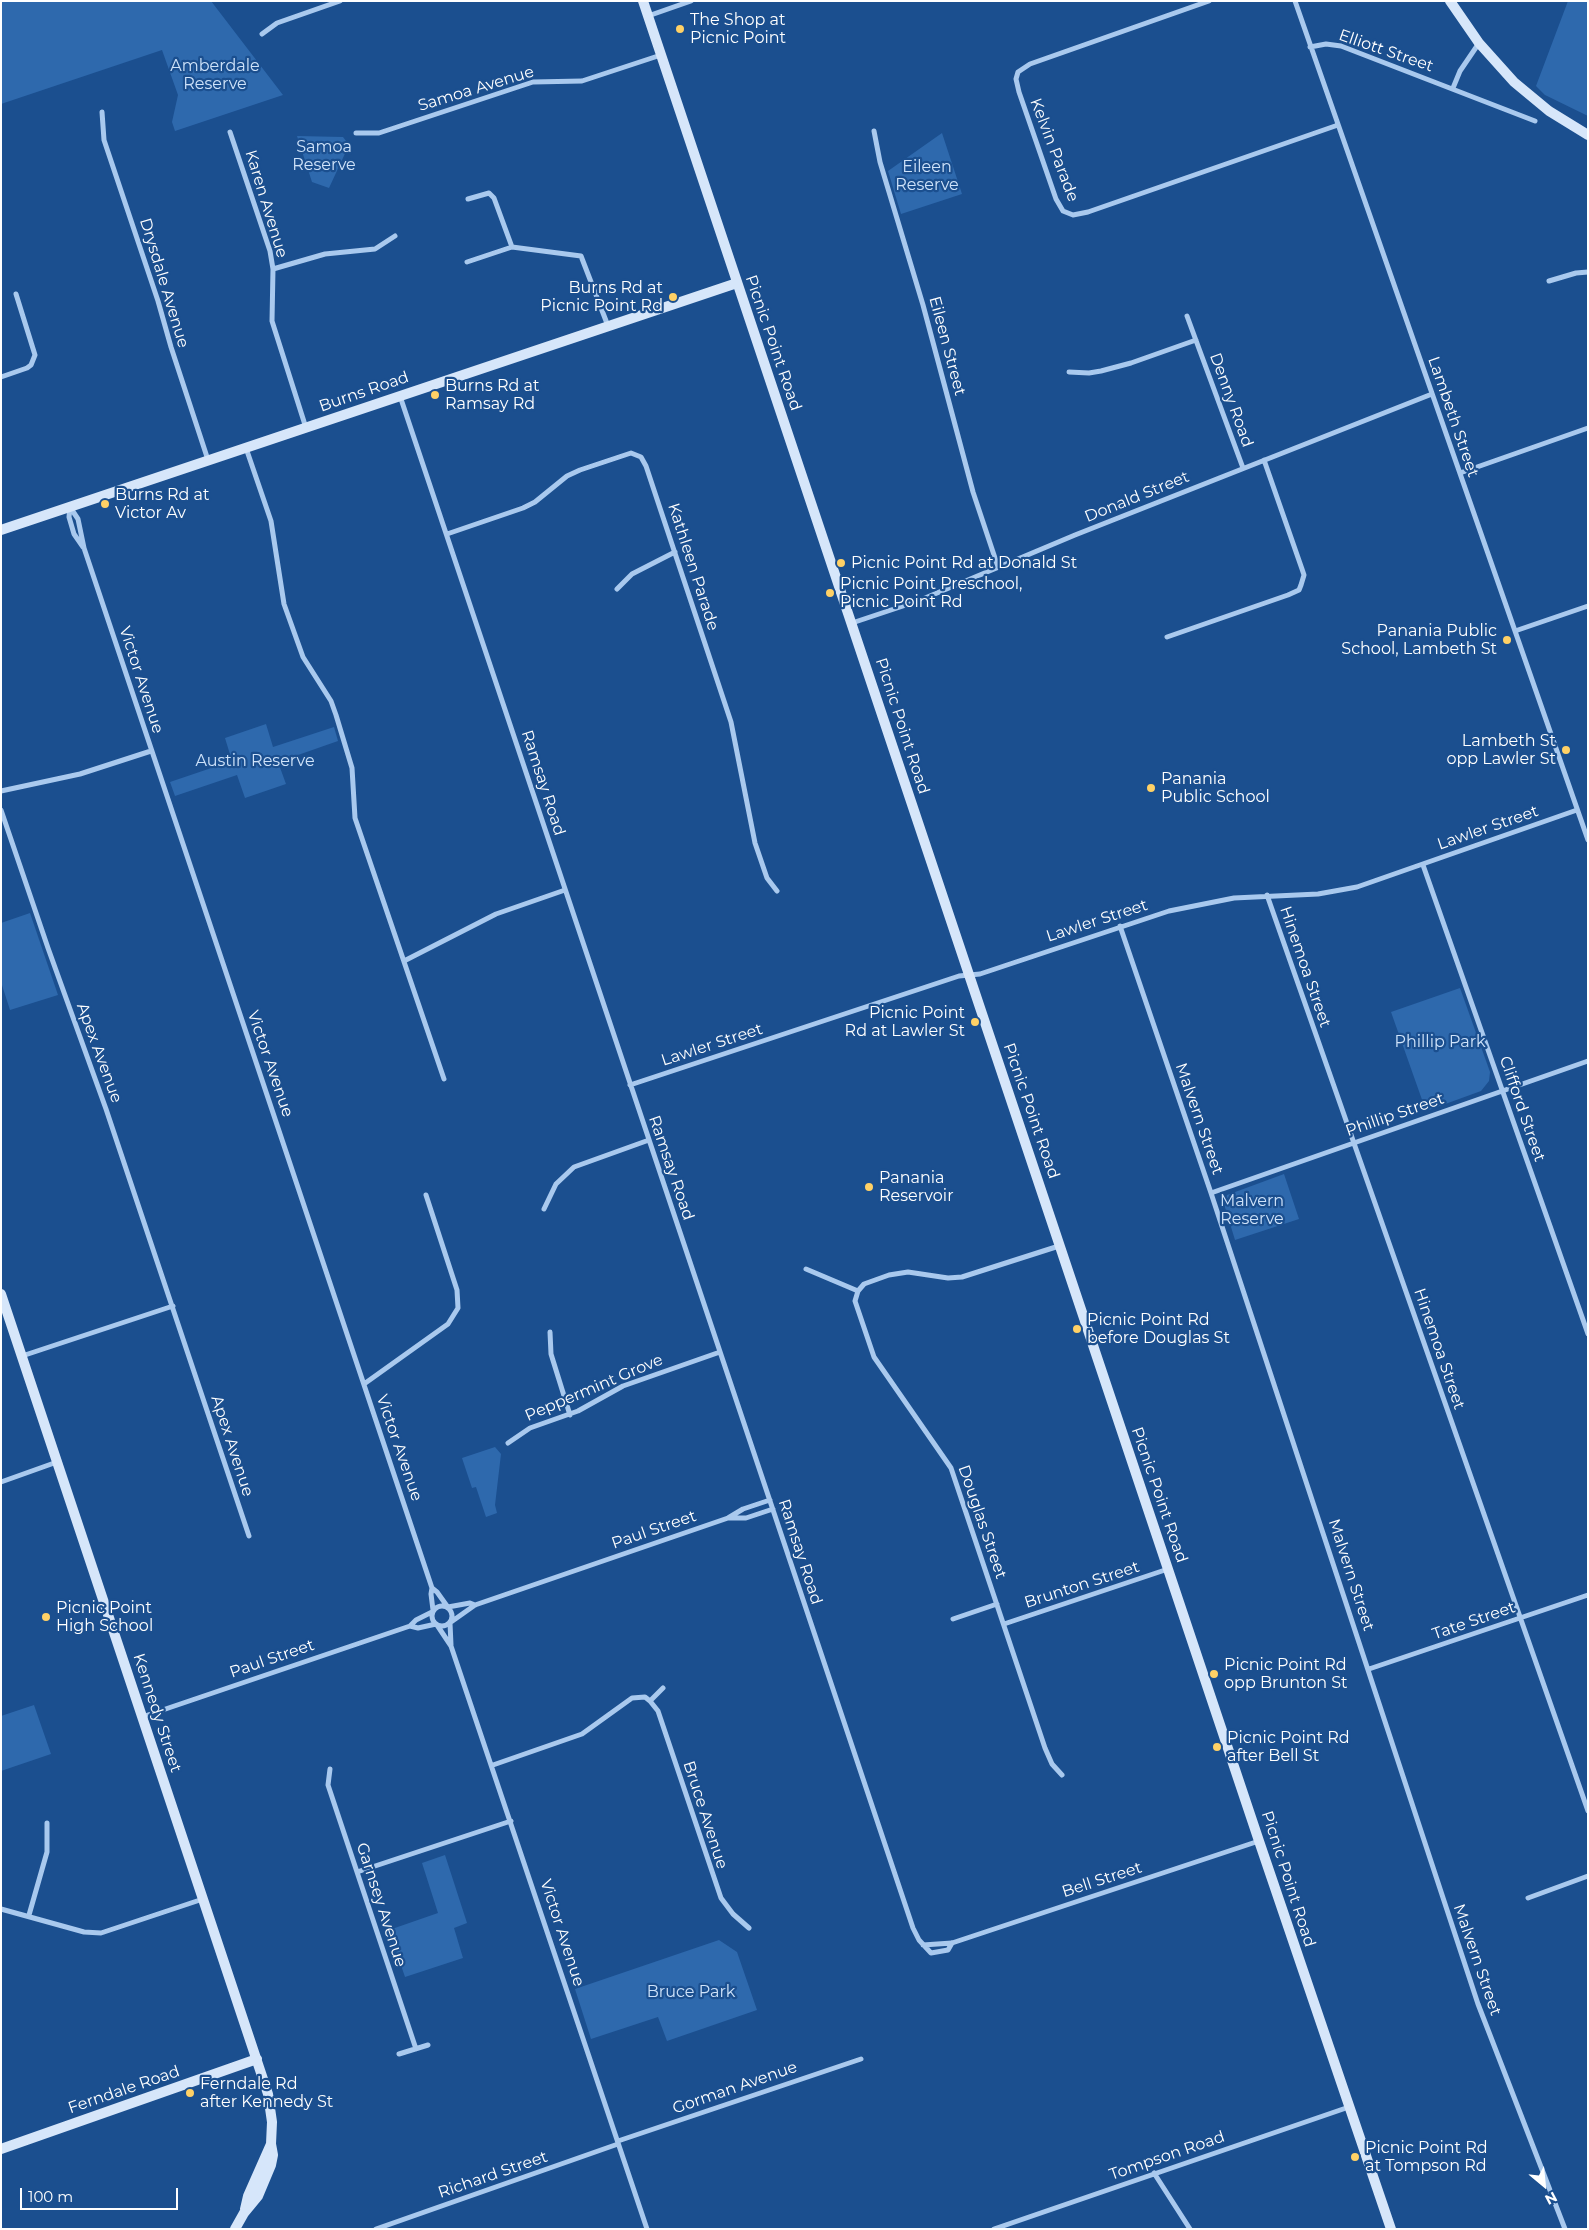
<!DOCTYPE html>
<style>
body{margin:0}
#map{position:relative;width:1589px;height:2230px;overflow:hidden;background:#1b4f8f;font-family:Montserrat,sans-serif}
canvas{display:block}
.frame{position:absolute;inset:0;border:2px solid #fff;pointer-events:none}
.north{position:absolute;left:1519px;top:2160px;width:50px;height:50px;-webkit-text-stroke:4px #1b4f8f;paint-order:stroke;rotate:152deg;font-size:14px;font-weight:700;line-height:20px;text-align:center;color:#fff}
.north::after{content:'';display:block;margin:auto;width:18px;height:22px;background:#fff;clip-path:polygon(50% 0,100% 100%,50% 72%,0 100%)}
.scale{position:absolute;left:20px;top:2188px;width:158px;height:22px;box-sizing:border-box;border:2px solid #fff;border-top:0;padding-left:6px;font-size:15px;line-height:18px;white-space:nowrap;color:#fff;-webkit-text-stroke:4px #1b4f8f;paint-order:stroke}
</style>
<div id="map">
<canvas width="1589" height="2230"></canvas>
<div class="frame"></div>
<div class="north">N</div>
<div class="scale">100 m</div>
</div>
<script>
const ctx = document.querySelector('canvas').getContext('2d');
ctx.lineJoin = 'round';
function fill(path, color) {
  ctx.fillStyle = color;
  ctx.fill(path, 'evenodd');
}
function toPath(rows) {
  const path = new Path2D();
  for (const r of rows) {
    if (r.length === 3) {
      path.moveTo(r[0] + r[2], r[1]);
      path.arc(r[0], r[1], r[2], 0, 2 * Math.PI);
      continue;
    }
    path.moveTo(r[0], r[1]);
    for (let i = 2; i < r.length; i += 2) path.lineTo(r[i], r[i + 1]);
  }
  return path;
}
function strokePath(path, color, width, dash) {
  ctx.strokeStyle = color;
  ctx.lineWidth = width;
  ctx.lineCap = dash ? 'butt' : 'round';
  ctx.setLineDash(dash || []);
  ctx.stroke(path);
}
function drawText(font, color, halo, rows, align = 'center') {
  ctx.font = font + ' Montserrat,sans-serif';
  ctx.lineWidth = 4.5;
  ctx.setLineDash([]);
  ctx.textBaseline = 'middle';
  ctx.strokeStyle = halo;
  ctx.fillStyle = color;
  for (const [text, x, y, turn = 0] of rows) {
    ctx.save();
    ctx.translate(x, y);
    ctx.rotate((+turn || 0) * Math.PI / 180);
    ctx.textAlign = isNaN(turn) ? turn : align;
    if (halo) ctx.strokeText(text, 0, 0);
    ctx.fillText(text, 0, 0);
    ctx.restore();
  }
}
fill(toPath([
 [1,1,211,1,283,95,175,131,172,122,178,95,162,50,1,104],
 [1568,1,1588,1,1588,116,1545,95,1536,86],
 [942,133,962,194,901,214,888,171],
 [297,136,343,137,349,145,329,188,312,182],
 [266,724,273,747,334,727,338,741,278,762,286,784,245,798,237,775,175,796,170,782,232,761,225,738],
 [30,913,58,995,10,1010,1,982,1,923],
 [1460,988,1490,1072,1489,1081,1481,1091,1426,1111,1391,1012],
 [1284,1174,1299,1219,1235,1240,1224,1204,1227,1195],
 [495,1447,501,1454,495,1505,497,1513,486,1517,476,1487,472,1488,462,1458],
 [34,1705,51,1754,1,1771,1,1716],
 [445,1855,467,1923,454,1928,463,1958,405,1977,389,1930,438,1913,422,1863],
 [719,1940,737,1952,757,2010,667,2041,658,2017,591,2039,575,1989]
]), '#2e69ad');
strokePath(toPath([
 [1209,1,1030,64,1018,72,1016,79,1019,92,1056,199,1063,211,1073,215,1088,212,1338,125],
 [1295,1,1588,840],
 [648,16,691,1],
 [262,34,277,23,340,1],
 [1310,47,1326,44,1341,46,1535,121],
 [1453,88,1460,71,1479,43],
 [102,112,104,140,158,301,171,347,208,460],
 [874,131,880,162,923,305,973,492,998,567],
 [230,132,270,251,273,269,272,321,306,428],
 [356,133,379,133,533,82,582,81,661,55],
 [468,199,489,193,494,198,512,247,581,256,608,326],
 [467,262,512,247],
 [273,269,325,254,375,249,395,236],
 [1549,281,1576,273,1588,272],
 [1187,316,1243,468],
 [1069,372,1089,373,1101,371,1131,363,1196,340],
 [1,377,27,368,31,365,35,355,16,294],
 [400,396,913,1928,919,1940,931,1953,948,1950,952,1943],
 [246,448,271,521,284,604,303,657,331,701,336,715,352,768,355,818,444,1079],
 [1460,473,1588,428],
 [70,507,78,519,84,548,432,1588,431,1594,433,1610],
 [70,507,69,517,74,534,83,547],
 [447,534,523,508,535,502,567,476,580,470,631,453,641,457,646,466,731,722,755,843,767,878,777,891],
 [617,589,632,574,675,552],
 [852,623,918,601,1075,535,1432,394],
 [1515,631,1588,606],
 [1167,637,1288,595,1299,590,1301,585,1304,575,1302,569,1264,460],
 [1,791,80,774,151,751],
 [1,810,48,948,106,1109,249,1536],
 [1423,865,1588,1334],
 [1267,895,1588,1811],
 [1120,926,1211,1193,1478,2004,1565,2229],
 [404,961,496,914,565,890],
 [630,1085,959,976,980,974,1169,911,1234,898,1318,894,1357,887,1577,810],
 [1211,1193,1588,1061],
 [544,1209,556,1184,574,1167,649,1140],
 [1059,1246,962,1277,948,1278,908,1272,889,1275,864,1284,858,1291,855,1301,874,1357,951,1468,1045,1748,1052,1764,1062,1775],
 [806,1269,858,1291],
 [550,1332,551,1354,570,1415],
 [22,1356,173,1306],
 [364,1384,448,1324,458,1308,457,1290,426,1195],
 [508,1443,530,1428,578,1411,623,1386,720,1352],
 [1,1482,57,1462],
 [728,1518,746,1518,773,1509],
 [432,1588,437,1592,447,1606],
 [442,1616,10],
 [448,1607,470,1603,475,1605],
 [953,1619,997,1604],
 [451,1622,475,1605,728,1518,743,1509,770,1500],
 [450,1623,451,1645],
 [1004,1624,1168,1569],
 [437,1625,451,1646,647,2229],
 [410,1626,418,1628,436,1624],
 [1369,1669,1588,1595],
 [650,1701,663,1688],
 [142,1717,410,1626,416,1620,432,1612],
 [493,1765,582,1734,632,1698,645,1697,650,1701,658,1711,721,1898,733,1914,749,1928],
 [330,1769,328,1785,416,2049],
 [357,1872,511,1821],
 [1528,1898,1588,1876],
 [1,1909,84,1932,101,1933,203,1899],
 [29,1915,47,1852,47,1823],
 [923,1945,952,1943,1259,1841],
 [399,2054,428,2045],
 [618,2141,861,2059],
 [1154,2173,1190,2229],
 [376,2229,618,2144],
 [994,2229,1349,2107]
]), '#a9c9ee', 5);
strokePath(toPath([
 [643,1,1259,1841,1391,2229],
 [1450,1,1479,43,1514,82,1549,111,1588,135],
 [1,530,737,283],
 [1,1294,268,2094,272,2122,271,2144,273,2155,271,2165,258,2196,244,2213,235,2229],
 [1,2149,257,2059],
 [245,2209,248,2196,271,2144]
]), '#d6e6fa', 10);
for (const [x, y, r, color] of [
 [680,29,5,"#ffd166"],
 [673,297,5,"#ffd166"],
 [435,395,5,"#ffd166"],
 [105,504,5,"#ffd166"],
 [841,563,5,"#ffd166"],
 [830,593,5,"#ffd166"],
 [1507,640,5,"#ffd166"],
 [1566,750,5,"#ffd166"],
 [1151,788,5,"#ffd166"],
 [975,1022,5,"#ffd166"],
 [869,1187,5,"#ffd166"],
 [1077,1329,5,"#ffd166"],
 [46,1617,5,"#ffd166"],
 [1214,1674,5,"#ffd166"],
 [1217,1747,5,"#ffd166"],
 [190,2093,5,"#ffd166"],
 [1355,2157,5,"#ffd166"]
]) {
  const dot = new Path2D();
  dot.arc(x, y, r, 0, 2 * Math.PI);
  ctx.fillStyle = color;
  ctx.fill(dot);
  strokePath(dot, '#1b4f8f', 2);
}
drawText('16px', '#fff', '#1b4f8f', [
 ["The Shop at",690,20],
 ["Picnic Point",690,38],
 ["Burns Rd at",663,288,"right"],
 ["Picnic Point Rd",663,306,"right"],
 ["Burns Rd at",445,386],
 ["Ramsay Rd",445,404],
 ["Burns Rd at",115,495],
 ["Victor Av",115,513],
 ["Picnic Point Rd at Donald St",851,563],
 ["Picnic Point Preschool,",840,584],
 ["Picnic Point Rd",840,602],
 ["Panania Public",1497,631,"right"],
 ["School, Lambeth St",1497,649,"right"],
 ["Lambeth St",1556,741,"right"],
 ["opp Lawler St",1556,759,"right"],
 ["Panania",1161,779],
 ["Public School",1161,797],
 ["Picnic Point",965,1013,"right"],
 ["Rd at Lawler St",965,1031,"right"],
 ["Panania",879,1178],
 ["Reservoir",879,1196],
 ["Picnic Point Rd",1087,1320],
 ["before Douglas St",1087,1338],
 ["Picnic Point",56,1608],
 ["High School",56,1626],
 ["Picnic Point Rd",1224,1665],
 ["opp Brunton St",1224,1683],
 ["Picnic Point Rd",1227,1738],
 ["after Bell St",1227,1756],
 ["Ferndale Rd",200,2084],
 ["after Kennedy St",200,2102],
 ["Picnic Point Rd",1365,2148],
 ["at Tompson Rd",1365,2166]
], 'left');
drawText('16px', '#fff', '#1b4f8f', [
 ["Elliott Street",1386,51,19],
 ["Samoa Avenue",476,89,-17],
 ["Kelvin Parade",1054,150,69],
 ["Karen Avenue",266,204,73],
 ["Drysdale Avenue",164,283,73],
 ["Picnic Point Road",773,343,71],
 ["Eileen Street",947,346,75],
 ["Burns Road",364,392,-19],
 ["Denny Road",1231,400,70],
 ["Lambeth Street",1453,417,71],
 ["Donald Street",1137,497,-22],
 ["Kathleen Parade",693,567,72],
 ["Victor Avenue",141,680,72],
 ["Picnic Point Road",902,726,72],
 ["Ramsay Road",543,783,72],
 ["Lawler Street",1488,828,-19],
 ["Lawler Street",1097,921,-18],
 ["Hinemoa Street",1305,967,71],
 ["Lawler Street",712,1045,-18],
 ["Apex Avenue",99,1053,70],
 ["Victor Avenue",270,1064,71],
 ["Clifford Street",1522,1109,71],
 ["Picnic Point Road",1031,1111,71],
 ["Phillip Street",1395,1115,-19],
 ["Malvern Street",1199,1119,71],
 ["Ramsay Road",671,1168,71],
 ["Hinemoa Street",1439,1349,71],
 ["Peppermint Grove",594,1388,-23],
 ["Apex Avenue",232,1446,72],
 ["Victor Avenue",399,1448,71],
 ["Picnic Point Road",1159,1495,71],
 ["Douglas Street",982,1522,71],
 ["Paul Street",654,1530,-19],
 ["Ramsay Road",800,1552,72],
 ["Malvern Street",1351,1575,72],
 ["Brunton Street",1082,1585,-18],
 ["Tate Street",1474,1621,-19],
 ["Paul Street",272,1659,-19],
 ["Kennedy Street",157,1713,72],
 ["Bruce Avenue",705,1815,72],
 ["Picnic Point Road",1288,1879,72],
 ["Bell Street",1102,1880,-18],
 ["Garnsey Avenue",381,1905,72],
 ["Victor Avenue",562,1933,72],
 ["Malvern Street",1477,1960,71],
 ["Gorman Avenue",735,2088,-19],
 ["Ferndale Road",124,2090,-19],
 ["Tompson Road",1167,2156,-19],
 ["Richard Street",493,2175,-19]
]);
drawText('16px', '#cfe3fa', '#1b4f8f', [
 ["Amberdale",215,66],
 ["Reserve",215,84],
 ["Samoa",324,147],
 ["Reserve",324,165],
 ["Eileen",927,167],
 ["Reserve",927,185],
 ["Austin Reserve",255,761],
 ["Phillip Park",1440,1042],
 ["Malvern",1252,1201],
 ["Reserve",1252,1219],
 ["Bruce Park",691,1992]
]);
</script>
